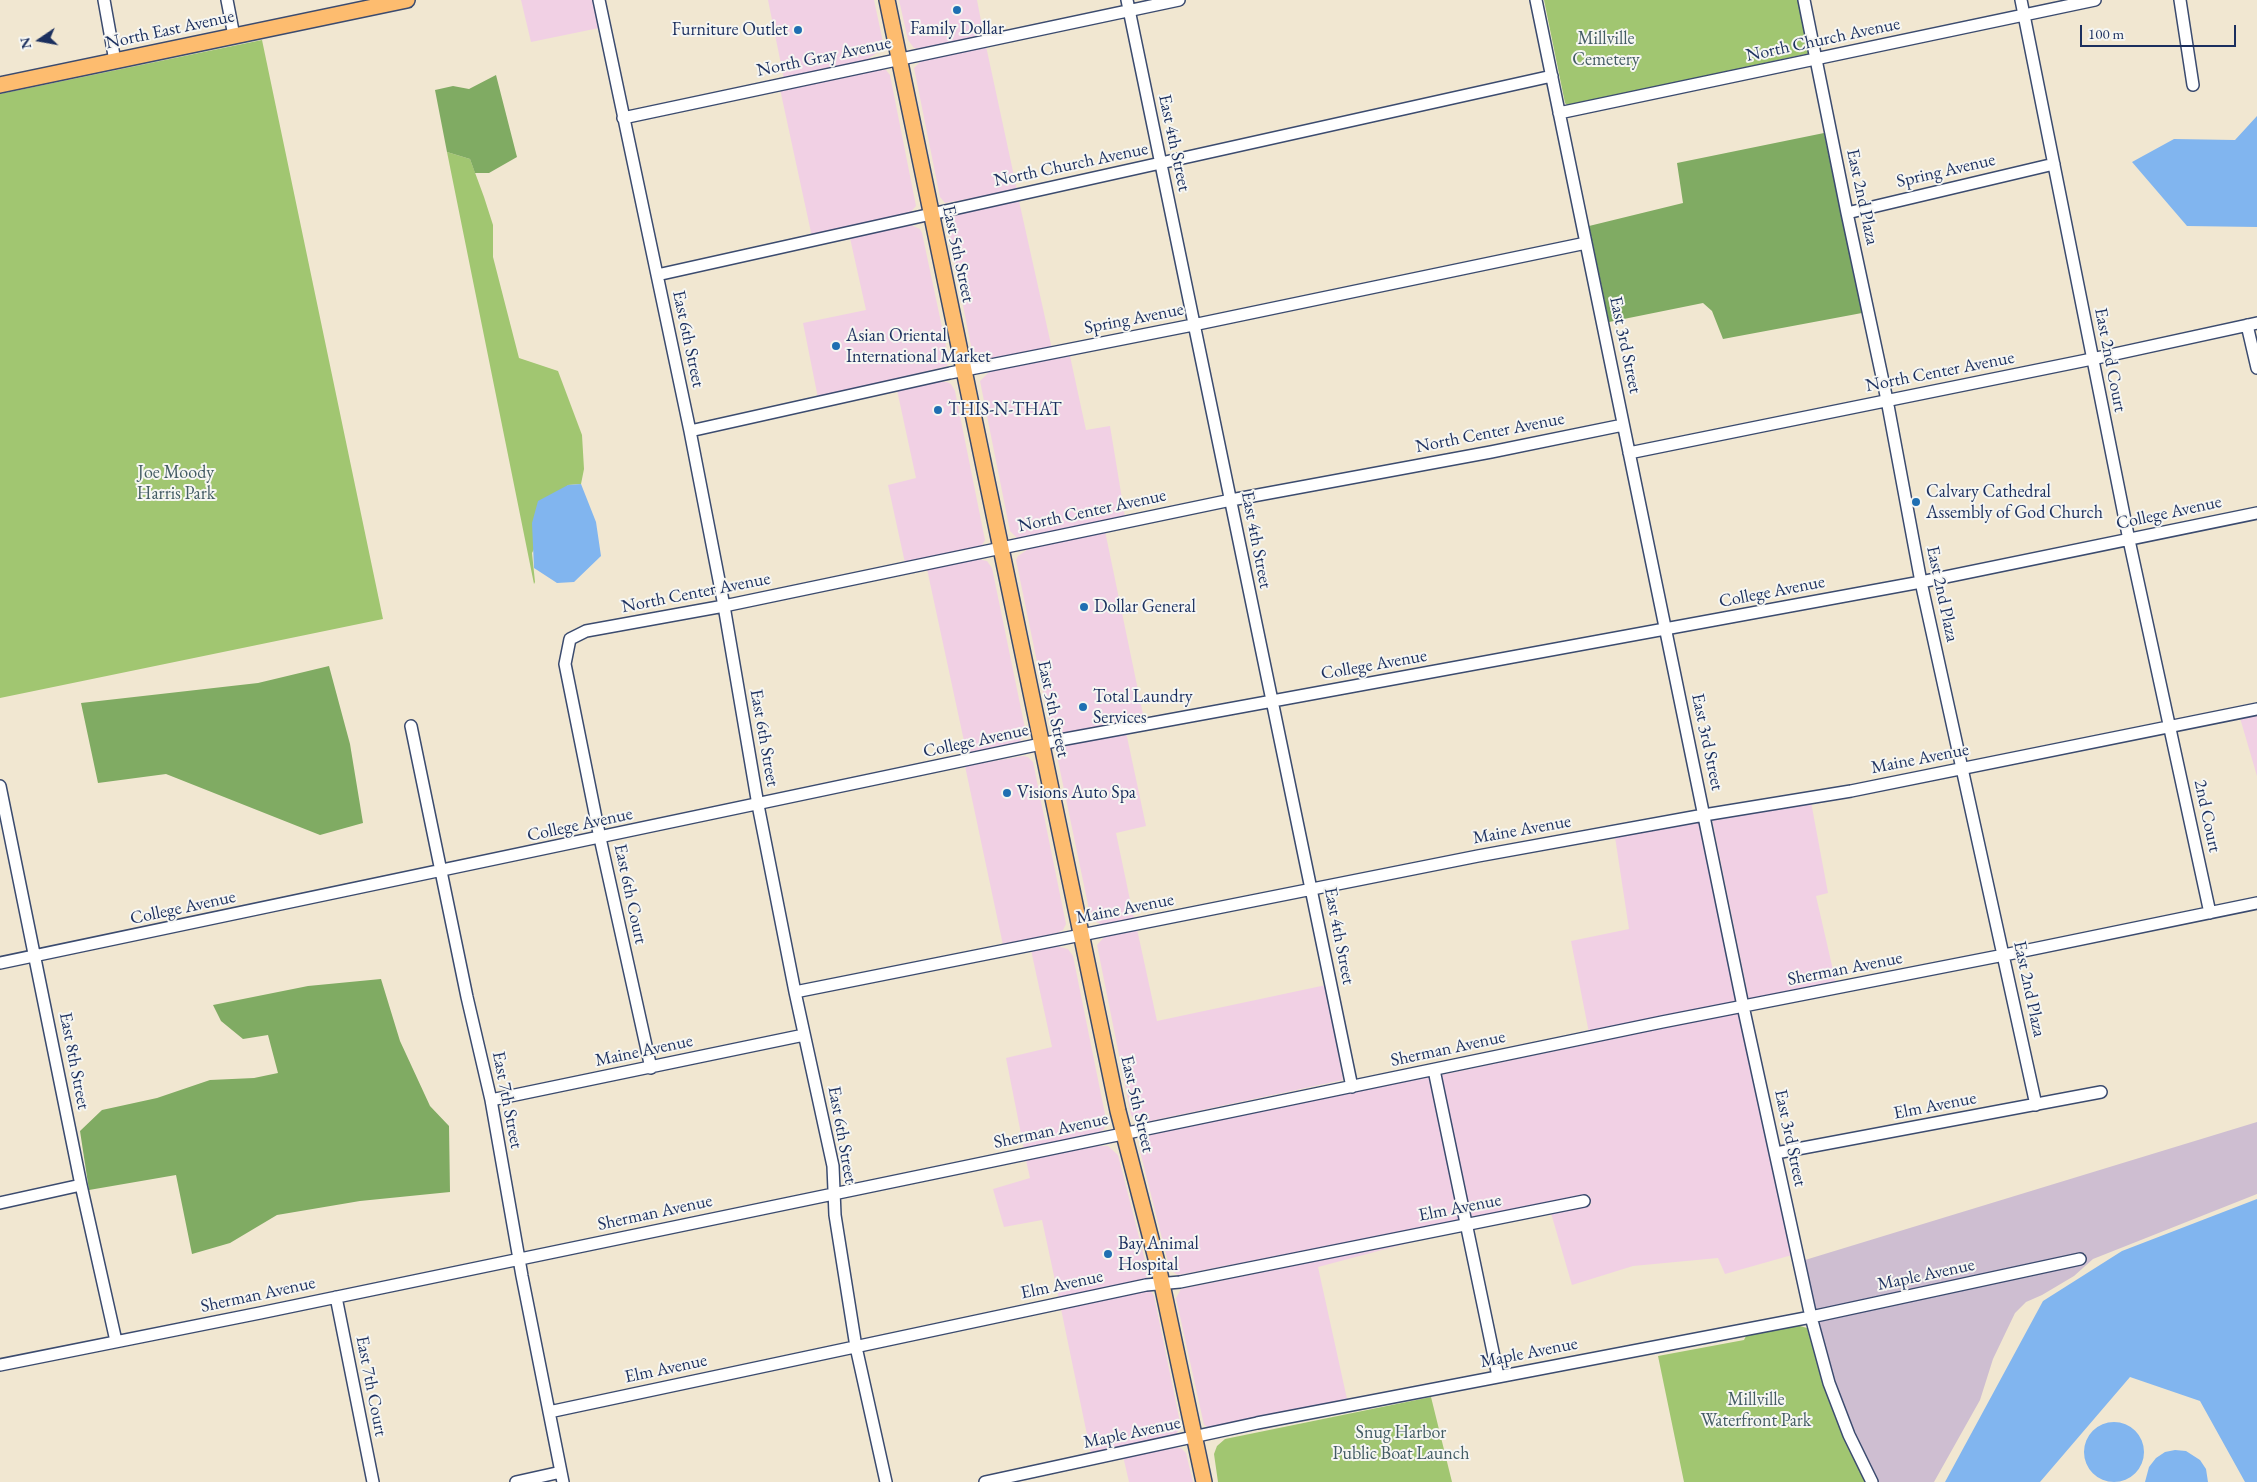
<!DOCTYPE html>
<style>
body{margin:0}
#map{position:relative;width:2257px;height:1482px;overflow:hidden;background:#f1e7d1;font-family:"EB Garamond",serif}
canvas{display:block}
.north{position:absolute;left:15px;top:15px;width:50px;height:50px;-webkit-text-stroke:4px #f6f6f2;paint-order:stroke;rotate:258deg;font-size:14px;font-weight:700;line-height:20px;text-align:center;color:#1b2f5e}
.north::after{content:'';display:block;margin:auto;width:18px;height:22px;background:#1b2f5e;clip-path:polygon(50% 0,100% 100%,50% 72%,0 100%)}
.scale{position:absolute;left:2080px;top:25px;width:156px;height:22px;box-sizing:border-box;border:2px solid #1b2f5e;border-top:0;padding-left:6px;font-size:15px;line-height:18px;white-space:nowrap;color:#1b2f5e;-webkit-text-stroke:4px #f6f6f2;paint-order:stroke}
</style>
<div id="map">
<canvas width="2257" height="1482"></canvas>
<div class="north">N</div>
<div class="scale">100 m</div>
</div>
<script>
const ctx = document.querySelector('canvas').getContext('2d');
ctx.lineJoin = 'round';
function fill(path, color) {
  ctx.fillStyle = color;
  ctx.fill(path, 'evenodd');
}
function toPath(rows) {
  const path = new Path2D();
  for (const r of rows) {
    if (r.length === 3) {
      path.moveTo(r[0] + r[2], r[1]);
      path.arc(r[0], r[1], r[2], 0, 2 * Math.PI);
      continue;
    }
    path.moveTo(r[0], r[1]);
    for (let i = 2; i < r.length; i += 2) path.lineTo(r[i], r[i + 1]);
  }
  return path;
}
function strokePath(path, color, width, dash) {
  ctx.strokeStyle = color;
  ctx.lineWidth = width;
  ctx.lineCap = dash ? 'butt' : 'round';
  ctx.setLineDash(dash || []);
  ctx.stroke(path);
}
function drawText(font, color, halo, rows, align = 'center') {
  ctx.font = font + ' "EB Garamond",serif';
  ctx.lineWidth = 4;
  ctx.setLineDash([]);
  ctx.textBaseline = 'middle';
  ctx.strokeStyle = halo;
  ctx.fillStyle = color;
  for (const [text, x, y, turn = 0] of rows) {
    ctx.save();
    ctx.translate(x, y);
    ctx.rotate((+turn || 0) * Math.PI / 180);
    ctx.textAlign = isNaN(turn) ? turn : align;
    if (halo) ctx.strokeText(text, 0, 0);
    ctx.fillText(text, 0, 0);
    ctx.restore();
  }
}
fill(toPath([
 [521,0,593,0,599,28,531,42],
 [768,0,874,0,883,42,882,50,864,61,784,79],
 [899,0,977,0,984,36,922,49,914,48,908,40],
 [986,46,1017,190,945,203,940,197,914,68,923,59],
 [879,69,886,70,890,75,916,206,909,214,812,237,780,89],
 [1019,201,1052,349,988,361,981,359,973,356,947,225,953,217,959,214],
 [911,225,920,229,922,233,949,360,947,366,818,398,803,323,866,310,850,238],
 [1070,356,1086,430,1110,426,1125,517,1017,538,1010,531,980,381,991,370],
 [934,382,947,382,951,384,955,391,985,540,982,545,971,549,905,563,888,485,916,478,897,390],
 [1105,531,1144,719,1076,732,1059,733,1054,731,1050,725,1016,560,1018,556,1031,547],
 [978,559,987,561,992,568,1026,733,1019,743,967,755,927,569],
 [2257,715,2257,776,2240,718],
 [1126,732,1146,826,1116,833,1134,919,1102,925,1091,919,1057,756,1060,750,1071,743],
 [1023,756,1028,757,1033,762,1066,924,1063,930,1057,933,1003,945,965,766],
 [1811,802,1828,893,1816,896,1836,983,1749,1000,1712,819],
 [1700,821,1737,1002,1589,1033,1571,941,1629,929,1615,837],
 [1137,929,1157,1021,1326,985,1343,1080,1141,1123,1136,1122,1131,1115,1097,945,1105,936],
 [1056,946,1068,949,1073,956,1107,1124,1103,1130,1095,1134,1024,1149,1006,1058,1052,1047,1031,950],
 [1740,1012,1792,1255,1725,1274,1718,1258,1633,1266,1572,1285,1551,1213,1591,1205,1589,1195,1472,1218,1441,1075],
 [1429,1077,1460,1221,1178,1275,1170,1270,1140,1151,1145,1139,1151,1135,1198,1124],
 [1097,1146,1108,1146,1118,1155,1149,1276,1142,1281,1059,1299,1042,1220,1004,1227,993,1189,1030,1178,1026,1160],
 [1431,1237,1318,1267,1347,1399,1209,1428,1204,1425,1176,1298,1181,1289],
 [1144,1291,1151,1291,1154,1296,1181,1427,1176,1434,1169,1438,1091,1454,1061,1309],
 [1171,1447,1181,1448,1186,1453,1193,1482,1129,1482,1123,1456]
]), '#f1d0e4');
fill(toPath([
 [2257,1122,2257,1194,2093,1259,2074,1276,2042,1295,2026,1302,2015,1313,1993,1359,1980,1400,1934,1482,1879,1482,1854,1432,1830,1370,1819,1321,2086,1263,2085,1253,1816,1311,1805,1260]
]), '#cebed1');
fill(toPath([
 [1544,0,1799,0,1810,53,1568,106,1565,103],
 [262,40,383,619,0,698,0,94],
 [447,152,470,159,484,197,493,225,493,257,519,358,558,371,582,435,584,469,581,484,568,485,532,553,535,582,534,584],
 [1797,1325,1807,1328,1835,1417,1867,1482,1684,1482,1658,1356,1744,1340,1746,1336],
 [1431,1397,1452,1482,1218,1482,1214,1454,1217,1446,1225,1439]
]), '#a1c671');
fill(toPath([
 [496,75,517,157,489,173,475,173,470,159,447,152,435,90,453,86,469,89],
 [1824,133,1862,313,1723,339,1712,311,1703,303,1609,322,1589,226,1683,203,1677,163],
 [329,666,350,744,363,823,320,835,166,774,98,783,81,703,258,683],
 [381,979,400,1041,430,1106,449,1126,450,1192,360,1201,277,1215,230,1243,192,1254,176,1175,89,1190,80,1131,102,1110,157,1098,210,1080,254,1078,278,1073,268,1035,243,1039,221,1021,213,1005,308,986]
]), '#80ab63');
fill(toPath([
 [2257,116,2257,227,2187,226,2132,162,2174,139,2235,140],
 [581,484,596,522,601,556,574,582,557,583,534,568,532,523,538,501,568,485],
 [2257,1199,2257,1482,2245,1482,2200,1401,2130,1377,2040,1482,1945,1482,2043,1301,2122,1251],
 [2114,1452,30],
 [2175,1450,2186,1451,2200,1460,2206,1469,2208,1482,2145,1482,2149,1467,2156,1458,2165,1452]
]), '#81b5ef');
const minor = toPath([
 [104,0,115,61],
 [227,0,234,36],
 [599,0,690,431,724,606,758,805,795,992,833,1166,835,1215,856,1347,886,1482],
 [1127,0,1352,1087],
 [1536,0,1743,1006,1811,1317,1829,1383,1849,1435,1872,1482],
 [1804,0,1847,213,1887,400,1921,582,2036,1105],
 [2021,0,2129,540,2210,913],
 [2180,0,2193,85],
 [1559,113,2095,0],
 [623,118,1179,0],
 [1847,213,2054,164],
 [657,275,1552,76],
 [2247,325,2257,368],
 [690,431,950,373,1193,325,1586,243],
 [1629,453,2092,359,2257,323],
 [411,726,467,997,491,1100,522,1276,563,1482],
 [0,786,81,1185,116,1341],
 [0,963,1060,740,1921,582,2257,513],
 [795,992,1478,856,1704,815,1851,791,2257,709],
 [651,1068,600,838,565,664,570,639,586,631,724,606,1231,500,1491,452,1623,425],
 [1434,1070,1498,1376],
 [491,1100,804,1035],
 [1776,1153,2101,1092],
 [0,1203,81,1185],
 [336,1297,373,1482],
 [0,1365,260,1313,1662,1022,2004,955,2257,903],
 [549,1412,1146,1285,1180,1282,1584,1201],
 [516,1482,561,1472],
 [985,1482,1257,1423,1811,1317,2080,1259]
]);
const major = toPath([
 [887,0,1118,1111,1159,1270,1204,1482],
 [0,85,407,0]
]);
strokePath(minor, '#3b4b6f', 14);
strokePath(major, '#3b4b6f', 18);
strokePath(minor, '#fff', 11);
strokePath(major, '#fdbc6f', 15);
for (const [x, y, r, color] of [
 [957,10,5,"#1f6fb2"],
 [798,30,5,"#1f6fb2"],
 [836,346,5,"#1f6fb2"],
 [938,410,5,"#1f6fb2"],
 [1916,502,5,"#1f6fb2"],
 [1084,607,5,"#1f6fb2"],
 [1083,707,5,"#1f6fb2"],
 [1007,793,5,"#1f6fb2"],
 [1108,1254,5,"#1f6fb2"]
]) {
  const dot = new Path2D();
  dot.arc(x, y, r, 0, 2 * Math.PI);
  ctx.fillStyle = color;
  ctx.fill(dot);
  strokePath(dot, '#f6f6f2', 2);
}
drawText('18px', '#1b2f5e', '#f6f6f2', [
 ["Family Dollar",957,29,"center"],
 ["Furniture Outlet",788,30,"right"],
 ["Asian Oriental",846,336],
 ["International Market",846,357],
 ["THIS-N-THAT",948,410],
 ["Calvary Cathedral",1926,492],
 ["Assembly of God Church",1926,513],
 ["Dollar General",1094,607],
 ["Total Laundry",1093,697],
 ["Services",1093,718],
 ["Visions Auto Spa",1017,793],
 ["Bay Animal",1118,1244],
 ["Hospital",1118,1265]
], 'left');
drawText('18px', '#1b2f5e', '#f6f6f2', [
 ["North East Avenue",170,30,-12],
 ["North Church Avenue",1823,40,-12],
 ["North Gray Avenue",824,57,-12],
 ["East 4th Street",1174,143,78],
 ["North Church Avenue",1071,165,-12],
 ["Spring Avenue",1946,171,-13],
 ["East 2nd Plaza",1862,197,78],
 ["East 5th Street",958,254,78],
 ["Spring Avenue",1134,319,-11],
 ["East 6th Street",688,339,78],
 ["East 3rd Street",1625,345,78],
 ["East 2nd Court",2110,360,79],
 ["North Center Avenue",1940,372,-11],
 ["North Center Avenue",1490,433,-11],
 ["North Center Avenue",1092,511,-12],
 ["College Avenue",2169,513,-12],
 ["East 4th Street",1256,540,79],
 ["College Avenue",1772,592,-11],
 ["North Center Avenue",696,593,-11],
 ["East 2nd Plaza",1942,594,78],
 ["College Avenue",1374,665,-10],
 ["East 5th Street",1053,709,78],
 ["East 6th Street",764,738,80],
 ["College Avenue",976,741,-12],
 ["East 3rd Street",1707,742,78],
 ["Maine Avenue",1920,759,-11],
 ["2nd Court",2207,816,78],
 ["College Avenue",580,825,-12],
 ["Maine Avenue",1522,830,-10],
 ["East 6th Court",630,894,78],
 ["College Avenue",183,908,-12],
 ["Maine Avenue",1125,909,-11],
 ["East 4th Street",1339,936,79],
 ["Sherman Avenue",1845,969,-11],
 ["East 2nd Plaza",2029,989,78],
 ["Sherman Avenue",1448,1049,-12],
 ["Maine Avenue",644,1051,-12],
 ["East 8th Street",74,1061,79],
 ["East 7th Street",507,1100,79],
 ["East 5th Street",1137,1104,77],
 ["Elm Avenue",1935,1106,-11],
 ["Sherman Avenue",1051,1131,-12],
 ["East 6th Street",842,1135,80],
 ["East 3rd Street",1790,1138,78],
 ["Elm Avenue",1460,1208,-11],
 ["Sherman Avenue",655,1213,-12],
 ["Maple Avenue",1926,1275,-12],
 ["Elm Avenue",1062,1285,-12],
 ["Sherman Avenue",258,1295,-12],
 ["Maple Avenue",1529,1353,-11],
 ["Elm Avenue",666,1369,-12],
 ["East 7th Court",371,1386,79],
 ["Maple Avenue",1132,1433,-12]
]);
drawText('18px', '#435c64', '#f6f6f2', [
 ["Millville",1606,39],
 ["Cemetery",1606,60],
 ["Joe Moody",176,473],
 ["Harris Park",176,494],
 ["Millville",1756,1400],
 ["Waterfront Park",1756,1421],
 ["Snug Harbor",1401,1433],
 ["Public Boat Launch",1401,1454]
]);
</script>
